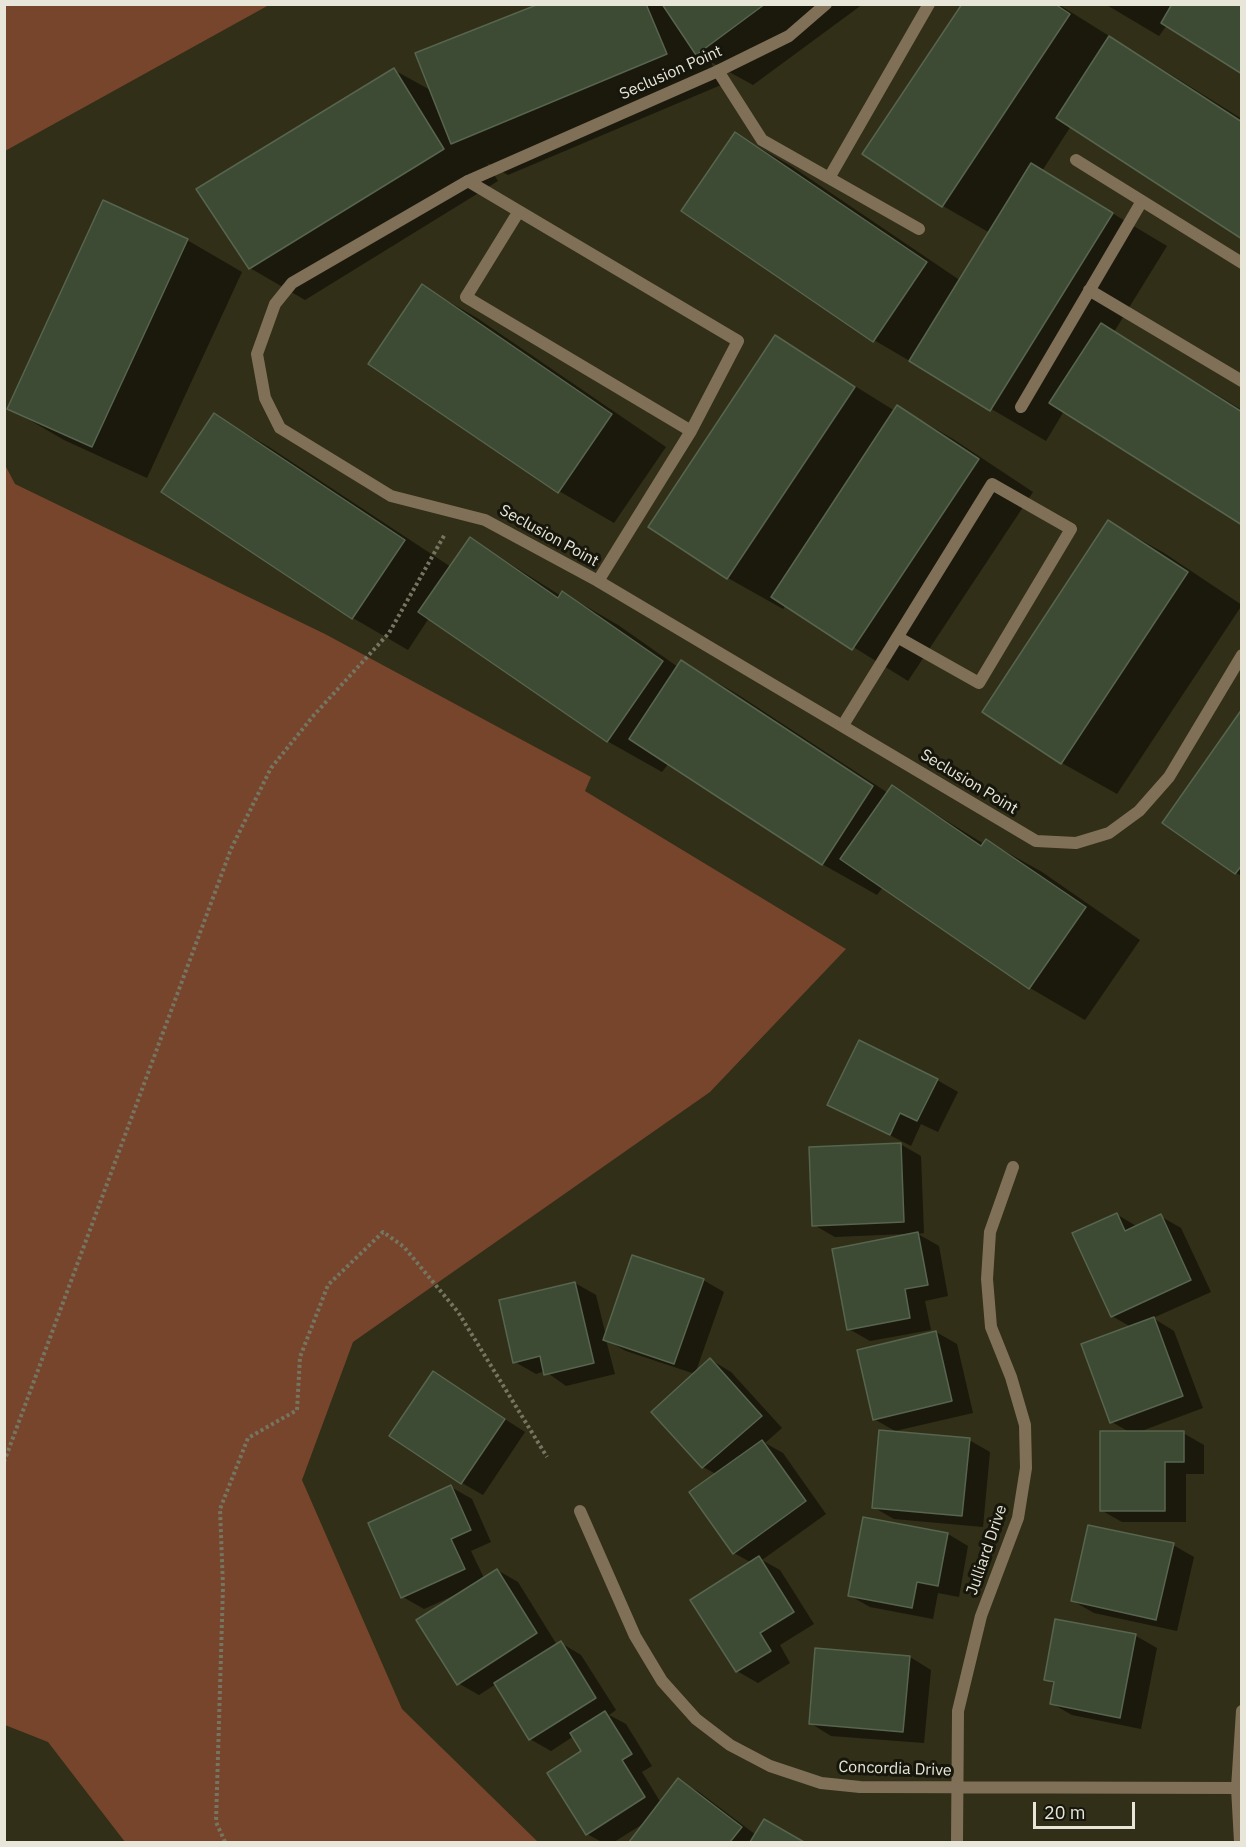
<!DOCTYPE html>
<style>
body{margin:0}
#map{position:relative;width:1246px;height:1847px;overflow:hidden;background:#312f17;font-family:"IBM Plex Sans",sans-serif}
canvas{display:block}
.frame{position:absolute;inset:0;border:6px solid #e7e6d8;pointer-events:none}
.scale{position:absolute;left:1033px;top:1802px;width:102px;height:27px;box-sizing:border-box;border:3px solid #e7e6d8;border-top:0;padding-left:8px;font-size:18px;line-height:21px;white-space:nowrap;color:#e7e6d8;-webkit-text-stroke:4px #17160c;paint-order:stroke}
</style>
<div id="map">
<canvas width="1246" height="1847"></canvas>
<div class="frame"></div>
<div class="scale">20 m</div>
</div>
<script>
const ctx = document.querySelector('canvas').getContext('2d');
ctx.lineJoin = 'round';
function fill(path, color) {
  ctx.fillStyle = color;
  ctx.fill(path, 'evenodd');
}
function toPath(rows) {
  const path = new Path2D();
  for (const r of rows) {
    path.moveTo(r[0], r[1]);
    for (let i = 2; i < r.length; i += 2) path.lineTo(r[i], r[i + 1]);
  }
  return path;
}
function strokePath(path, color, width, dash) {
  ctx.strokeStyle = color;
  ctx.lineWidth = width;
  ctx.lineCap = dash ? 'butt' : 'round';
  ctx.setLineDash(dash || []);
  ctx.stroke(path);
}
function drawText(font, color, halo, rows, align = 'center') {
  ctx.font = font + ' "IBM Plex Sans",sans-serif';
  ctx.lineWidth = 6;
  ctx.setLineDash([]);
  ctx.textBaseline = 'middle';
  ctx.strokeStyle = halo;
  ctx.fillStyle = color;
  for (const [text, x, y, turn = 0] of rows) {
    ctx.save();
    ctx.translate(x, y);
    ctx.rotate((+turn || 0) * Math.PI / 180);
    ctx.textAlign = isNaN(turn) ? turn : align;
    if (halo) ctx.strokeText(text, 0, 0);
    ctx.fillText(text, 0, 0);
    ctx.restore();
  }
}
fill(toPath([
 [5,4,269,4,269,5,5,151],
 [5,465,15,484,325,634,591,777,585,791,846,949,710,1092,353,1342,302,1480,402,1709,538,1842,125,1842,48,1742,5,1725]
]), '#76452c');
fill(toPath([
 [544,4,863,4,753,85,711,62,721,85,508,175,487,163,498,181,305,300,250,268,394,70,432,91],
 [964,4,1058,4,1242,119,1242,237,1071,126,1042,171,1167,246,1114,332,1242,410,1242,524,1064,411,1046,441,874,340,736,134,791,166,961,281,990,233,943,206,864,154],
 [1105,4,1242,4,1167,25,1159,36],
 [187,240,242,272,147,478,64,440,9,408],
 [422,286,477,318,666,447,614,523,559,491],
 [776,337,895,411,898,407,953,439,1033,492,908,681,786,605,783,609,728,578,650,526],
 [214,415,269,447,451,567,471,539,561,596,563,593,618,625,678,667,682,662,737,694,888,793,892,787,984,844,987,841,1042,872,1140,940,1085,1020,1030,988,883,887,877,895,822,864,669,763,662,772,607,741,429,618,408,650,353,618,163,491],
 [1109,522,1164,553,1242,605,1117,794,1062,763,984,711],
 [1242,711,1242,876,1236,873],
 [937,1080,958,1092,938,1132,921,1124,911,1146,829,1104],
 [900,1144,921,1156,924,1233,918,1234,939,1246,948,1296,925,1301,931,1330,870,1341,849,1329,905,1234,835,1237,814,1225],
 [1116,1214,1138,1227,1160,1216,1181,1228,1211,1292,1153,1318,1174,1331,1203,1408,1136,1433,1183,1433,1204,1445,1204,1474,1186,1474,1186,1522,1122,1522,1101,1510,1131,1433,1112,1422,1131,1327,1112,1316],
 [703,1280,724,1292,695,1374,711,1360,731,1372,782,1428,765,1443,783,1453,826,1514,762,1560,780,1570,814,1624,780,1645,790,1663,758,1683,737,1671,752,1563,734,1553,716,1474,703,1467,653,1412,695,1374,626,1351,606,1340,615,1374,566,1386,545,1371,536,1374,515,1362,575,1283,596,1295,606,1336],
 [936,1332,957,1344,973,1413,895,1431,874,1419],
 [433,1373,525,1432,483,1495,462,1483],
 [969,1440,990,1452,983,1527,894,1519,873,1507],
 [451,1487,472,1499,491,1542,471,1551,484,1578,497,1570,518,1582,557,1645,561,1643,581,1655,616,1710,609,1715,626,1724,652,1766,642,1772,661,1803,679,1780,699,1792,756,1835,765,1821,802,1842,631,1842,646,1822,614,1842,602,1842,587,1834,584,1752,574,1736,551,1751,530,1739,496,1684,479,1695,458,1683,455,1595,424,1609,403,1597],
 [948,1534,968,1546,959,1597,938,1593,933,1619,870,1607,849,1595],
 [1173,1545,1194,1557,1177,1631,1094,1613,1073,1601],
 [1057,1621,1136,1636,1157,1648,1141,1729,1072,1715,1051,1703,1055,1685,1045,1679],
 [817,1649,910,1657,931,1670,924,1743,831,1736,810,1723]
]), '#0007');
const building = toPath([
 [539,4,646,4,667,54,451,144,415,53,539,4],
 [662,4,765,4,696,55,662,4],
 [962,4,1055,4,1070,14,942,207,862,154,962,4],
 [1172,4,1242,4,1242,74,1161,23,1172,4],
 [1109,36,1242,122,1242,239,1056,118,1109,36],
 [394,68,444,149,249,269,196,189,394,68],
 [735,132,927,262,873,342,681,211,735,132],
 [1031,163,1113,213,990,411,909,361,1031,163],
 [103,200,188,239,92,447,7,409,103,200],
 [422,284,612,414,558,493,368,364,422,284],
 [1101,323,1242,412,1242,525,1049,403,1101,323],
 [775,335,855,387,727,579,648,527,775,335],
 [897,405,979,459,852,650,771,597,897,405],
 [214,413,405,540,352,619,161,492,214,413],
 [1108,520,1188,572,1061,764,982,712,1108,520],
 [470,537,558,598,562,591,663,661,607,742,418,612,470,537],
 [681,660,873,786,822,865,629,739,681,660],
 [1242,709,1242,865,1235,874,1162,823,1242,709],
 [892,785,981,846,986,839,1086,907,1029,989,840,859,892,785],
 [859,1040,938,1079,917,1121,900,1113,890,1135,827,1105,859,1040],
 [901,1143,904,1222,812,1226,809,1147,901,1143],
 [1117,1213,1125,1231,1161,1214,1191,1280,1111,1317,1072,1233,1117,1213],
 [918,1232,928,1285,905,1289,910,1318,847,1330,832,1249,918,1232],
 [632,1255,704,1279,674,1364,603,1340,632,1255],
 [575,1282,594,1363,544,1375,540,1356,513,1363,499,1300,575,1282],
 [1154,1317,1183,1396,1110,1423,1081,1344,1154,1317],
 [936,1331,952,1401,873,1420,857,1350,936,1331],
 [710,1358,762,1416,702,1468,651,1412,710,1358],
 [433,1371,505,1419,461,1484,389,1436,433,1371],
 [879,1430,970,1438,962,1516,872,1508,879,1430],
 [1100,1431,1184,1431,1184,1462,1165,1462,1165,1511,1100,1511,1100,1431],
 [762,1440,806,1501,733,1554,689,1492,762,1440],
 [451,1485,471,1530,451,1539,465,1569,401,1598,368,1523,451,1485],
 [863,1517,948,1533,938,1586,917,1582,912,1608,848,1596,863,1517],
 [1088,1525,1174,1543,1156,1620,1071,1601,1088,1525],
 [759,1556,794,1612,760,1633,771,1651,736,1672,690,1600,759,1556],
 [497,1569,537,1633,457,1685,416,1620,497,1569],
 [1055,1619,1136,1634,1120,1718,1050,1704,1054,1682,1044,1680,1055,1619],
 [561,1641,596,1698,529,1740,494,1683,561,1641],
 [815,1648,910,1656,903,1732,809,1724,815,1648],
 [605,1711,632,1754,622,1760,645,1797,586,1835,547,1773,581,1751,570,1733,605,1711],
 [678,1778,742,1827,730,1842,629,1842,678,1778],
 [764,1819,804,1842,750,1842,764,1819]
]);
fill(building, '#3d4a34');
strokePath(building, '#57644e', 1.5);
strokePath(toPath([
 [4,1462,231,849,271,768,314,715,389,633,445,534],
 [225,1842,216,1822,223,1587,220,1509,248,1438,297,1410,300,1357,328,1285,383,1232,404,1247,458,1312,547,1457]
]), '#767561', 4, [3, 3]);
strokePath(toPath([
 [718,71,762,140,919,229],
 [1076,160,1242,263],
 [829,178,929,4],
 [468,181,738,341,691,431,598,581],
 [519,211,466,297,691,431],
 [1089,290,1242,381],
 [1021,407,1142,201],
 [843,725,992,484,1071,529,979,683,899,638]
]), '#817058', 12);
strokePath(toPath([
 [826,4,789,36,718,71,468,181,292,283,275,304,257,354,265,398,280,428,391,496,485,520,598,581,1036,841,1076,843,1109,833,1139,811,1169,777,1242,655],
 [580,1511,635,1636,662,1681,696,1719,730,1745,770,1766,821,1783,860,1787,1242,1788],
 [957,1842,958,1711,981,1616,1018,1518,1026,1468,1025,1425,1011,1377,991,1327,987,1279,990,1232,1013,1167],
 [1240,1842,1237,1788,1242,1711]
]), '#817058', 12);
drawText('16px', '#e7e6d8', '#17160c', [
 ["Seclusion Point",671,73,-24],
 ["Seclusion Point",549,536,29],
 ["Seclusion Point",969,782,31],
 ["Julliard Drive",987,1550,-71],
 ["Concordia Drive",895,1769,2]
]);
</script>
